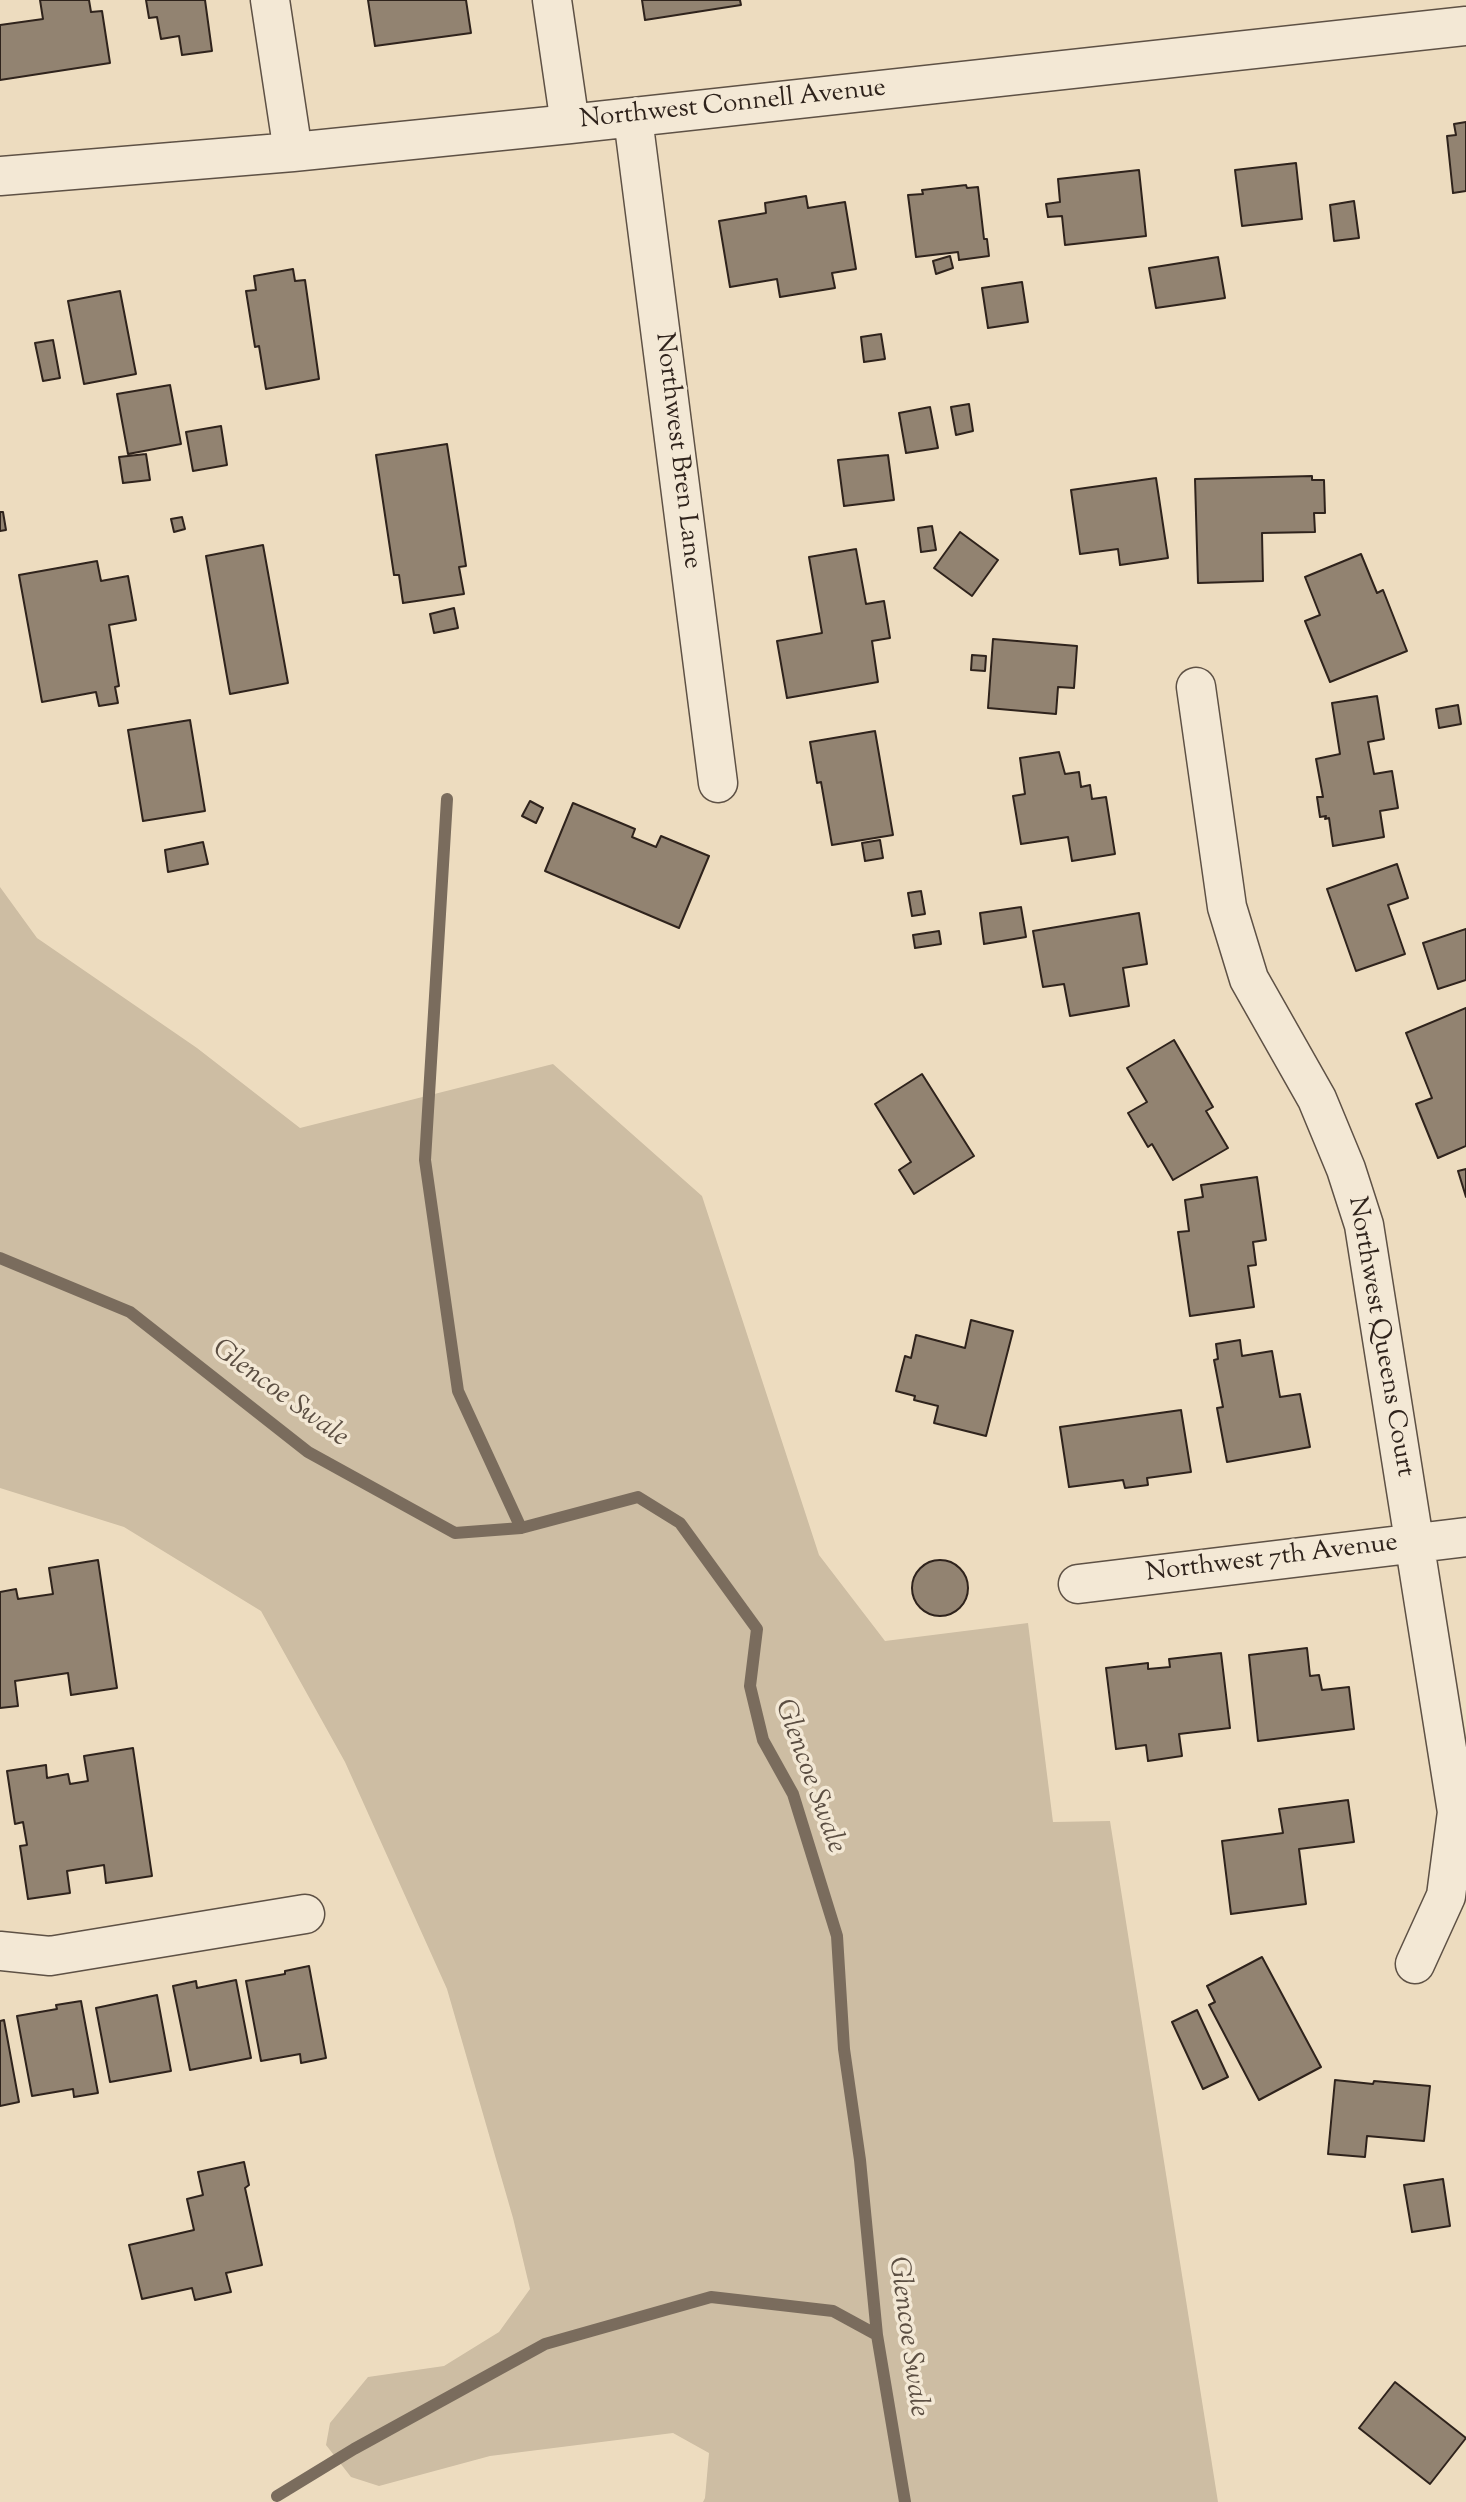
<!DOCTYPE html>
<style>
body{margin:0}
canvas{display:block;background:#eddcbf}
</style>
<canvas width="1466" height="2502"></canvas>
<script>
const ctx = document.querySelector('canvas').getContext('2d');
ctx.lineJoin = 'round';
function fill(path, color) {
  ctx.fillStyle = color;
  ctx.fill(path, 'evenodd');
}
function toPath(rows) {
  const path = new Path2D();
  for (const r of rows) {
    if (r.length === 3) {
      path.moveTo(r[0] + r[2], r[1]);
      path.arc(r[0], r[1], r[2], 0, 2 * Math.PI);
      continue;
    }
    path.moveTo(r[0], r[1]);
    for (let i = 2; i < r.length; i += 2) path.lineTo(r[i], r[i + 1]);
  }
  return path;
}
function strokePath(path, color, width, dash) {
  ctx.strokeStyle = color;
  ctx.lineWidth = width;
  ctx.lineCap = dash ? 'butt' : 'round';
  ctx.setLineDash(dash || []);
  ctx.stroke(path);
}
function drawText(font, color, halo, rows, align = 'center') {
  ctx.font = font + ' "Sorts Mill Goudy",serif';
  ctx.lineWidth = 7;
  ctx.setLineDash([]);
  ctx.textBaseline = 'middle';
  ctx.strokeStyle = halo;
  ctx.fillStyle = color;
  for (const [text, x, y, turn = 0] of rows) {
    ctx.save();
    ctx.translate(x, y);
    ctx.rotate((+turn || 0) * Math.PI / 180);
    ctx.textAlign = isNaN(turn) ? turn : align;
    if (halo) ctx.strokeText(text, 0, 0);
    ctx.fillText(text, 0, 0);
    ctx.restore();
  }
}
fill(toPath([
 [0,887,37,938,197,1048,300,1128,553,1064,702,1196,819,1555,885,1641,1028,1623,1053,1822,1110,1821,1218,2502,703,2502,705,2498,709,2453,673,2433,490,2456,379,2486,351,2477,326,2445,330,2423,368,2377,444,2366,499,2332,530,2289,513,2218,447,1989,345,1762,261,1611,124,1527,0,1488]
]), '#cdbda3');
strokePath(toPath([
 [447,799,425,1160,458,1391,521,1528],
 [0,1258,130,1312,308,1452,455,1533,521,1528,638,1497,680,1523,757,1629,750,1686,763,1740,793,1794,837,1936,844,2049,860,2160,877,2335,905,2502],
 [277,2496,354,2449,545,2344,711,2297,833,2311,877,2335]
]), '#7a6c5d', 12);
const building = toPath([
 [40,0,89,0,91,12,102,11,110,63,0,80,0,25,43,19,40,0],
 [146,0,205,0,212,51,182,55,179,36,161,39,157,17,149,18,146,0],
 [368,0,466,0,471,33,375,46,368,0],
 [642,0,740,0,741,5,645,20,642,0],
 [1466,122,1466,191,1453,193,1447,136,1456,135,1454,124,1466,122],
 [1296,163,1302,219,1242,226,1235,170,1296,163],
 [1139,170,1146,236,1065,245,1062,216,1048,217,1046,204,1060,202,1058,179,1139,170],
 [966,185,967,188,978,187,984,239,987,239,989,256,959,260,958,252,916,257,908,195,923,194,922,190,966,185],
 [806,196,808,208,845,202,856,269,832,273,835,288,780,297,777,279,730,287,719,221,766,213,765,203,806,196],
 [1354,201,1359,238,1334,241,1330,205,1354,201],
 [950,256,953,268,936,274,933,261,950,256],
 [1218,257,1225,298,1156,308,1149,268,1218,257],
 [293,269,295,281,305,280,319,379,266,389,259,346,255,347,246,291,256,290,254,276,293,269],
 [1022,282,1028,322,988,328,982,288,1022,282],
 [120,291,136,374,84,384,68,301,120,291],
 [881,334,885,359,864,362,861,337,881,334],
 [53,340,60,378,43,381,35,343,53,340],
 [170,385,181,444,128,454,117,394,170,385],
 [969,404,973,431,956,435,951,407,969,404],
 [930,407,938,448,906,453,899,413,930,407],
 [221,426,227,465,193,471,186,432,221,426],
 [447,444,466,566,459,567,464,594,403,603,399,575,394,575,376,455,447,444],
 [146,454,150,480,123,483,119,457,146,454],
 [888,455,894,500,844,506,838,460,888,455],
 [1312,476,1312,480,1324,480,1325,513,1314,513,1315,532,1262,533,1263,581,1198,583,1195,479,1312,476],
 [1156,478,1168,558,1120,565,1118,549,1080,554,1071,490,1156,478],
 [0,512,3,512,6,530,0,531,0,512],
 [182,517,185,529,174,532,171,519,182,517],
 [932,526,936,550,921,552,918,528,932,526],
 [960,532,998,560,972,596,934,568,960,532],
 [263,545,288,683,230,694,206,556,263,545],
 [856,549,866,604,884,601,890,638,872,641,878,682,787,698,777,641,822,633,809,557,856,549],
 [1361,554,1377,593,1383,590,1407,651,1330,682,1305,621,1320,615,1305,577,1361,554],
 [97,561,101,581,128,576,136,620,109,625,119,686,115,687,118,703,99,706,96,692,42,702,19,575,97,561],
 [454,608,458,628,434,633,430,614,454,608],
 [993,639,1077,646,1074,688,1058,687,1056,714,988,708,993,639],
 [972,655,986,656,985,671,971,670,972,655],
 [1377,696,1384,739,1368,742,1374,774,1392,771,1398,808,1380,811,1384,837,1333,846,1329,818,1325,819,1326,816,1320,817,1317,797,1323,797,1316,759,1340,754,1332,703,1377,696],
 [1458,705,1461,724,1439,728,1436,709,1458,705],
 [190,720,205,811,143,821,128,730,190,720],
 [875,731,893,835,832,845,821,782,817,783,810,742,875,731],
 [1059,752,1065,774,1079,772,1081,787,1090,785,1092,799,1106,797,1115,854,1072,861,1068,837,1021,844,1013,796,1025,794,1020,758,1059,752],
 [530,801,543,808,536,823,522,816,530,801],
 [573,803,635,829,632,837,656,847,661,836,709,856,679,928,545,871,573,803],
 [880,840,883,858,865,861,862,843,880,840],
 [203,842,208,864,168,872,165,850,203,842],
 [1397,864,1408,898,1388,905,1405,954,1356,971,1327,889,1397,864],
 [921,891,925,914,912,916,908,893,921,891],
 [1021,907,1026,937,984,944,980,913,1021,907],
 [1139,913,1147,964,1123,968,1129,1006,1070,1016,1064,984,1043,987,1033,931,1139,913],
 [1466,929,1466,980,1438,989,1423,943,1466,929],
 [939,931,941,944,915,948,913,935,939,931],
 [1466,1008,1466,1146,1438,1158,1416,1104,1432,1098,1406,1033,1466,1008],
 [1174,1040,1213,1107,1206,1111,1228,1148,1173,1180,1152,1144,1148,1147,1128,1113,1147,1102,1127,1068,1174,1040],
 [922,1074,974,1156,914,1194,899,1170,911,1162,875,1104,922,1074],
 [1466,1169,1466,1197,1458,1171,1466,1169],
 [1257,1177,1266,1240,1253,1242,1256,1265,1248,1266,1254,1307,1190,1316,1178,1232,1189,1231,1185,1200,1203,1197,1201,1185,1257,1177],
 [971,1320,1013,1331,986,1436,934,1423,938,1406,914,1400,915,1396,896,1391,905,1356,911,1358,916,1335,965,1348,971,1320],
 [1240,1340,1242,1356,1272,1351,1280,1397,1300,1394,1310,1447,1227,1462,1217,1408,1223,1407,1214,1360,1218,1359,1216,1344,1240,1340],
 [1181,1410,1191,1472,1147,1478,1148,1485,1125,1488,1123,1480,1069,1487,1060,1427,1181,1410],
 [98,1560,117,1688,71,1695,68,1673,15,1681,18,1706,0,1708,0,1592,16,1589,18,1599,53,1594,49,1568,98,1560],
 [940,1588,28],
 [1307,1648,1310,1676,1319,1675,1322,1690,1349,1687,1354,1729,1258,1741,1249,1655,1307,1648],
 [1221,1653,1230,1728,1179,1734,1182,1756,1148,1761,1146,1745,1116,1749,1106,1668,1148,1663,1148,1669,1170,1667,1169,1659,1221,1653],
 [133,1748,152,1876,106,1883,104,1865,67,1871,70,1893,28,1899,20,1846,27,1845,23,1822,15,1824,7,1771,46,1765,47,1778,68,1774,70,1784,88,1781,84,1756,133,1748],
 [1348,1800,1354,1842,1299,1849,1306,1904,1231,1914,1222,1841,1283,1833,1279,1809,1348,1800],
 [1262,1957,1321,2067,1259,2100,1209,2005,1215,2002,1207,1986,1262,1957],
 [309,1966,326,2058,301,2063,300,2054,261,2061,246,1981,285,1974,285,1971,309,1966],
 [236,1980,251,2058,190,2070,173,1986,196,1981,197,1988,236,1980],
 [157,1995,171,2071,110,2082,96,2008,157,1995],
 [81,2001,98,2093,74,2097,73,2089,32,2096,17,2016,57,2009,56,2005,81,2001],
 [1197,2010,1228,2077,1203,2089,1172,2022,1197,2010],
 [4,2020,19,2102,0,2106,0,2021,4,2020],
 [1335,2080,1373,2084,1374,2081,1430,2086,1424,2141,1367,2136,1365,2157,1328,2154,1335,2080],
 [244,2162,249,2185,245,2188,262,2265,226,2273,231,2292,195,2300,192,2288,142,2299,129,2245,194,2230,187,2199,203,2195,198,2172,244,2162],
 [1443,2179,1450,2226,1412,2232,1404,2185,1443,2179],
 [1395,2382,1466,2438,1430,2484,1359,2428,1395,2382]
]);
fill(building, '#928371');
strokePath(building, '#2f231c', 2);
const minor = toPath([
 [270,0,293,152],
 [552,0,570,124],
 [633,118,718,783],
 [0,176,293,152,570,124,1466,26],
 [1196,687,1227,907,1249,979,1317,1099,1346,1169,1364,1225,1457,1812,1446,1896,1415,1964],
 [1078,1584,1466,1537],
 [0,1951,50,1956,305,1914]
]);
strokePath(minor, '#5e5145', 41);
strokePath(minor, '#f3e8d5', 38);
drawText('26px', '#2f231c', '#f3e8d5', [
 ["Northwest Connell Avenue",733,106,-6],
 ["Northwest Bren Lane",676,451,83],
 ["Northwest Queens Court",1379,1337,80],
 ["Northwest 7th Avenue",1272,1560,-7]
]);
drawText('italic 28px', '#5b4e42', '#f3e8d5', [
 ["Glencoe Swale",279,1395,36],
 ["Glencoe Swale",808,1777,70],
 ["Glencoe Swale",906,2337,82]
]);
</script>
